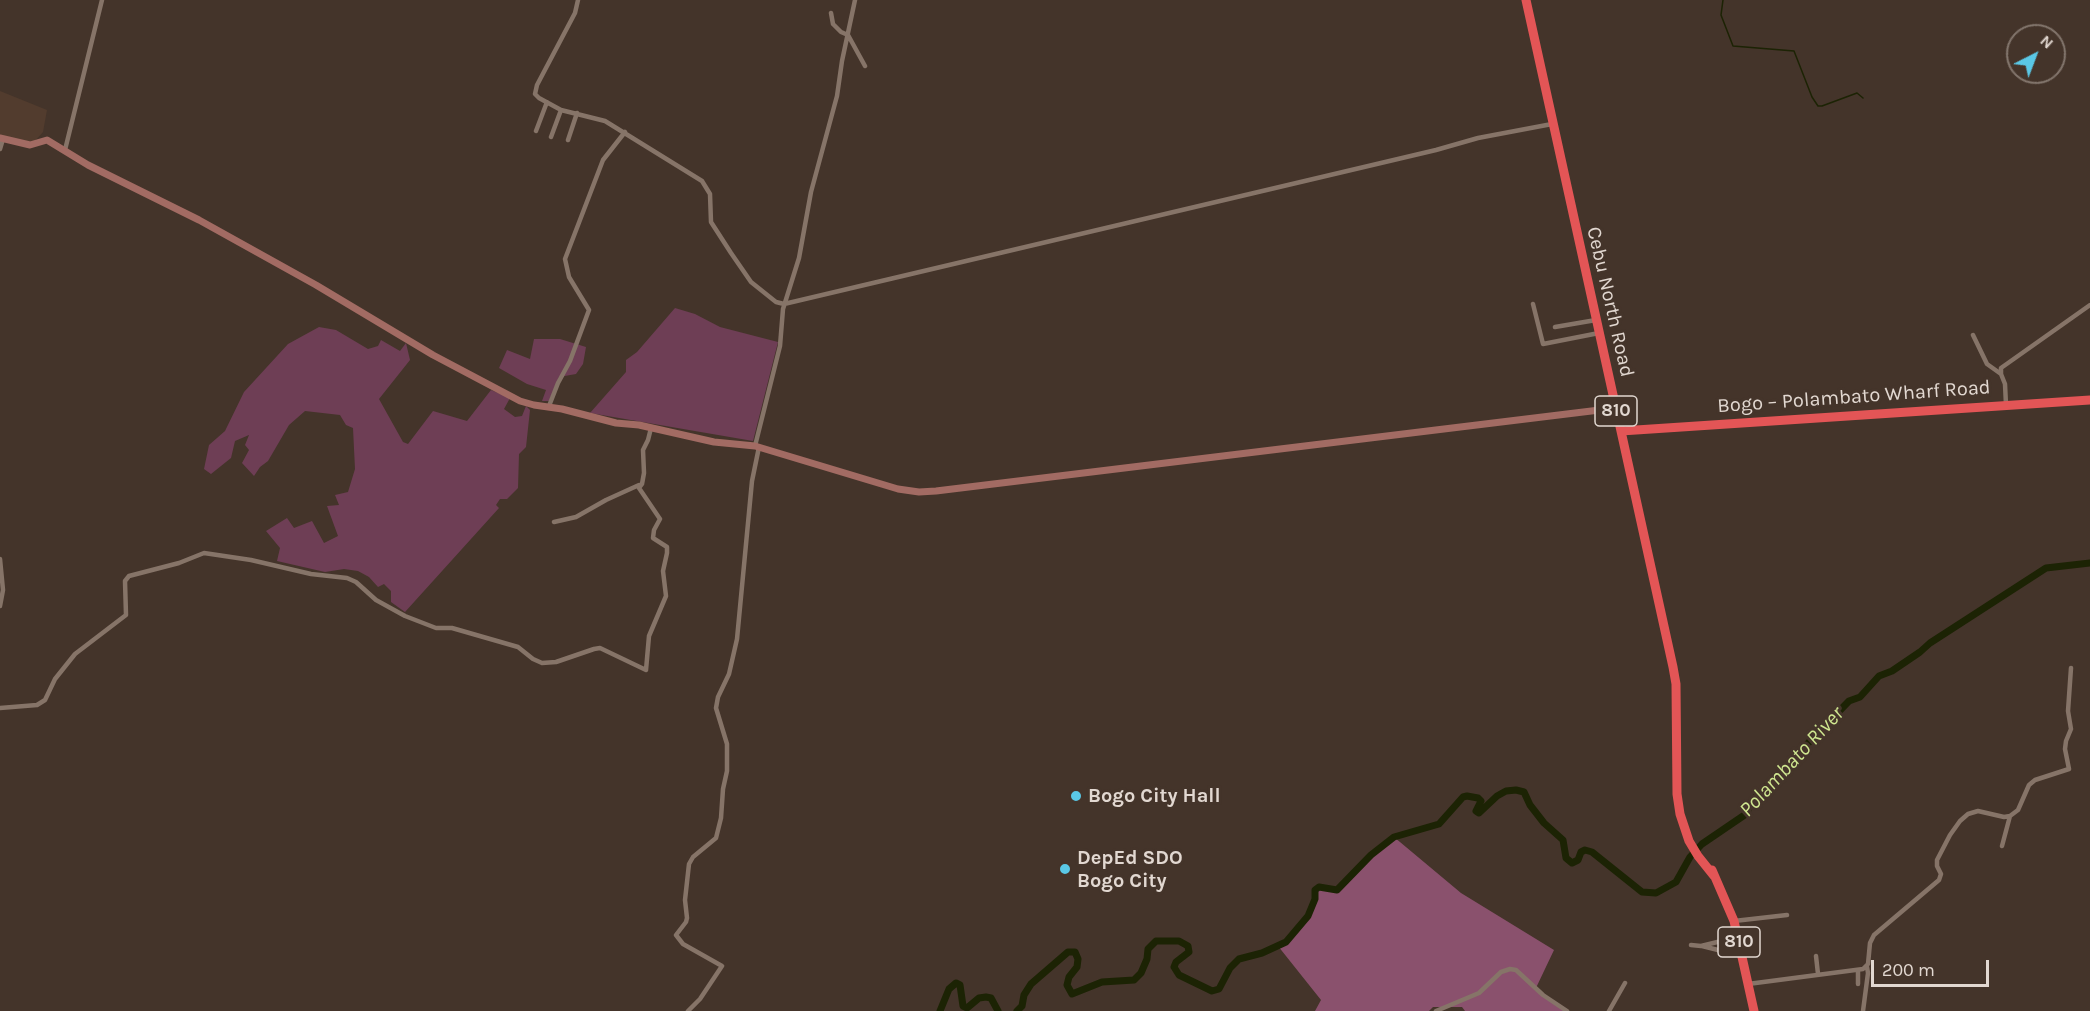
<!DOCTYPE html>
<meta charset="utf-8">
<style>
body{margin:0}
#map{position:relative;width:2090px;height:1011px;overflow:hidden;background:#44342a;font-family:Karla,sans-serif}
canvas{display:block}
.north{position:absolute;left:2006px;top:24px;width:60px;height:60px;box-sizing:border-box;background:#44342a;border:2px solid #83766d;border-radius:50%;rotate:42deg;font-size:16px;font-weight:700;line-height:24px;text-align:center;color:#e2d8d1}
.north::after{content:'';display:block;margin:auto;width:21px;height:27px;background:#5ac8e6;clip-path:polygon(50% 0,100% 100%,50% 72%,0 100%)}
.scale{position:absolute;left:1871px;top:960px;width:118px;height:27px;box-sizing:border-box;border:3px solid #e2d8d1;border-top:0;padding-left:8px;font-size:18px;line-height:21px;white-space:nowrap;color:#e2d8d1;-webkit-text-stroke:4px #44342a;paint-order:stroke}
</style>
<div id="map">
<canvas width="2090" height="1011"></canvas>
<div class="north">N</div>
<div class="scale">200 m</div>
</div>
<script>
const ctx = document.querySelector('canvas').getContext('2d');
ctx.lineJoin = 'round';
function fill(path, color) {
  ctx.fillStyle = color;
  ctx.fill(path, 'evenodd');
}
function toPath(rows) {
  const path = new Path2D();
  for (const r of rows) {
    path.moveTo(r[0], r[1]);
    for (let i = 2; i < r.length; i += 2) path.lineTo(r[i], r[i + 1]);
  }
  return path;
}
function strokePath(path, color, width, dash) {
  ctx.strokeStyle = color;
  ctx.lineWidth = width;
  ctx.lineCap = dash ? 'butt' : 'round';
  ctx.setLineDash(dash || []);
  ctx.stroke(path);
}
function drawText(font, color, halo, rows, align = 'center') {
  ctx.font = font + ' Karla,sans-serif';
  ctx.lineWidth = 6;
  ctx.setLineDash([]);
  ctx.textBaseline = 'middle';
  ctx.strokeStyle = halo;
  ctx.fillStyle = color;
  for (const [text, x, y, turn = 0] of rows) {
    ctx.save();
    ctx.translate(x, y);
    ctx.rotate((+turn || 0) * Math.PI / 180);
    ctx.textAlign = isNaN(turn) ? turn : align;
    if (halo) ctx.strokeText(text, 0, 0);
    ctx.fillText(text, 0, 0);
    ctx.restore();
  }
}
fill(toPath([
 [0,91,47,110,43,132,35,141,24,142,0,136]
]), '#523c2e');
fill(toPath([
 [675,308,695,314,720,327,778,342,753,441,590,413,626,372,626,360,637,352],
 [319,327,336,330,368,349,378,346,381,340,400,351,406,343,410,360,379,399,403,442,408,444,433,411,467,421,491,390,510,398,504,409,515,417,522,416,526,406,530,410,526,447,519,454,518,488,507,499,500,499,496,505,499,508,405,612,391,602,391,591,384,584,378,587,369,577,358,571,344,569,325,572,277,561,280,548,266,531,287,518,294,528,312,521,324,543,338,536,327,506,339,505,335,495,348,492,355,469,353,428,346,425,340,415,305,411,289,425,268,461,260,467,254,476,242,463,249,450,245,445,249,435,235,441,231,458,211,474,204,469,209,445,225,431,244,392,288,344],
 [534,339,560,339,586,347,583,364,576,374,559,377,549,401,542,401,546,390,527,384,499,368,507,350,530,359]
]), '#6e3e55');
fill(toPath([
 [1394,837,1461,893,1554,950,1535,990,1566,1011,1465,1011,1462,1007,1433,1007,1429,1011,1315,1011,1321,1000,1278,946,1286,942,1308,916,1315,899,1315,890,1319,887,1338,890,1371,855]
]), '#8a516d');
strokePath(toPath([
 [1723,0,1721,15,1733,46,1794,51,1812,97,1818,106,1822,106,1857,93,1863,98]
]), '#1c2304', 1.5);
strokePath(toPath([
 [940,1011,949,989,956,983,960,985,963,1006,967,1008,979,998,986,997,991,998,998,1011],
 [1017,1011,1022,1006,1024,995,1031,984,1068,952,1075,952,1078,959,1077,967,1069,977,1067,985,1072,994,1102,982,1134,980,1141,973,1147,959,1148,949,1156,941,1179,941,1188,946,1189,952,1176,962,1174,967,1179,975,1212,991,1219,989,1230,968,1239,959,1262,953,1286,942,1308,916,1315,899,1315,890,1319,887,1337,890,1371,855,1394,837,1439,824,1463,797,1467,796,1478,798,1481,801,1476,811,1479,813,1497,796,1506,791,1516,790,1524,792,1530,805,1544,823,1563,840,1566,858,1572,863,1578,860,1581,852,1585,850,1592,852,1642,892,1656,893,1676,882,1690,857,1702,844,1746,814,1752,801,1849,701,1860,697,1879,676,1892,671,1920,652,1930,643,2046,568,2090,563]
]), '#1c2304', 7);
strokePath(toPath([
 [578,0,575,13,537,85,535,94,539,98,561,110,605,121,702,181,710,194,711,222,731,253,751,282,776,302,784,304,1436,150,1478,138,1552,124],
 [831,13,833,24,841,32,848,35,865,66],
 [536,131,547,102],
 [551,137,561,110],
 [568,140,577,113],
 [0,149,3,139],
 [65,150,102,0],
 [1533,304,1543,344,1599,333],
 [1555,327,1596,320],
 [1973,335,1987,364,2001,374],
 [2006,405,2005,384,2001,374,2001,368,2090,305],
 [549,406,558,383,570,361,589,310,569,277,565,259,603,160,625,132],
 [755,446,780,346,783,309,799,258,811,192,837,96,842,61,855,0],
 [554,522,576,517,606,500,639,485],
 [0,559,3,590,0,606],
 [0,708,37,705,45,700,55,679,75,654,126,615,125,581,129,576,179,563,204,553,251,560,311,574,347,578,356,582,376,600,405,616,436,628,452,628,518,647,533,659,542,663,556,662,594,649,600,648,646,670,649,636,666,596,663,571,667,553,667,547,653,538,654,530,660,519,639,488,642,484,644,473,643,450,648,440,651,428],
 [2002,846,2010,816],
 [1734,921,1787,915],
 [1691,945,1701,946,1738,937],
 [1702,946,1722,951,1741,949],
 [1816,956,1818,974],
 [1858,971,1858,984],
 [1748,984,1863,969,1868,964,1870,943,1874,935,1939,880,1941,874,1937,866,1937,860,1950,835,1960,821,1968,814,1978,811,2004,817,2010,816,2018,810,2029,785,2035,780,2069,769,2065,749,2066,741,2071,729,2068,711,2071,668],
 [688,1011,700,999,722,966,683,944,676,935,686,922,687,918,685,900,689,864,693,857,716,838,721,818,723,789,727,771,727,744,716,708,718,697,729,674,737,639,752,481,759,447],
 [1436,1011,1479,993,1501,972,1510,969,1516,970,1543,995,1567,1011],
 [1609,1011,1625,983],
 [1863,1011,1868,973,1867,967]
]), '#867468', 4.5);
strokePath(toPath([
 [0,138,30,145,47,140,88,165,199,220,316,285,433,355,520,401,534,405,562,409,616,423,639,425,714,442,755,446,898,489,919,492,936,491,1616,408]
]), '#a26b63', 7);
strokePath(toPath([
 [1526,0,1673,667,1676,684,1677,794,1680,814,1689,841,1698,856,1714,876],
 [1621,431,2090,400],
 [1712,870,1734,921,1754,1011]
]), '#e35556', 9);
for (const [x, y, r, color] of [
 [1076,796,6,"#5ac8e6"],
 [1065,869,6,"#5ac8e6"]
]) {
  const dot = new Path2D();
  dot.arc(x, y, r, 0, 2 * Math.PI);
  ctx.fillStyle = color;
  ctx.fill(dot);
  strokePath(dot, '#44342a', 2);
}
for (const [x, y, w] of [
 [1616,411,42],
 [1739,942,42]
]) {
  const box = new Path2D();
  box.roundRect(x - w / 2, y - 15, w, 30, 4.5);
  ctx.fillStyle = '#44342a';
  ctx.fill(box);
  strokePath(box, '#e2d8d1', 1.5);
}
drawText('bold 18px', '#e2d8d1', null, [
 ["810",1616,411],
 ["810",1739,942]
]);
drawText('20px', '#e2d8d1', '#44342a', [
 ["Cebu North Road",1610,302,77],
 ["Bogo – Polambato Wharf Road",1854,397,-4]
]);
drawText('bold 20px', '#e2d8d1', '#44342a', [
 ["Bogo City Hall",1088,796],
 ["DepEd SDO",1077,858],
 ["Bogo City",1077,881]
], 'left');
drawText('italic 21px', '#d0e790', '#44342a', [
 ["Polambato River",1792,762,-47]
]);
</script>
